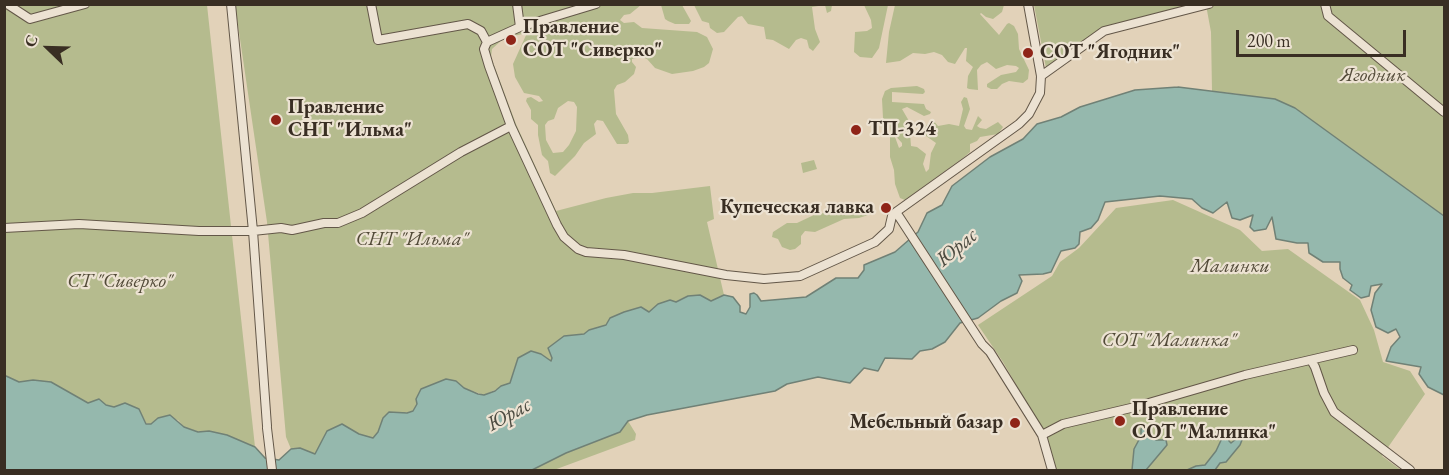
<!DOCTYPE html>
<meta charset="utf-8">
<style>
body{margin:0}
#map{position:relative;width:1449px;height:475px;overflow:hidden;background:#e2d2b9;font-family:"EB Garamond",serif}
canvas{display:block}
.frame{position:absolute;inset:0;border:6px solid #392e23;pointer-events:none}
.north{position:absolute;left:18px;top:18px;width:60px;height:60px;-webkit-text-stroke:4px #ece2d2;paint-order:stroke;rotate:293deg;font-size:16px;font-weight:700;line-height:24px;text-align:center;color:#392e23}
.north::after{content:'';display:block;margin:auto;width:21px;height:27px;background:#392e23;clip-path:polygon(50% 0,100% 100%,50% 72%,0 100%)}
.scale{position:absolute;left:1236px;top:30px;width:170px;height:27px;box-sizing:border-box;border:3px solid #392e23;border-top:0;padding-left:8px;font-size:18px;line-height:21px;white-space:nowrap;color:#392e23;-webkit-text-stroke:4px #ece2d2;paint-order:stroke}
</style>
<div id="map">
<canvas width="1449" height="475"></canvas>
<div class="frame"></div>
<div class="north">С</div>
<div class="scale">200 m</div>
</div>
<script>
const ctx = document.querySelector('canvas').getContext('2d');
ctx.lineJoin = 'round';
function fill(path, color) {
  ctx.fillStyle = color;
  ctx.fill(path, 'evenodd');
}
function toPath(rows) {
  const path = new Path2D();
  for (const r of rows) {
    path.moveTo(r[0], r[1]);
    for (let i = 2; i < r.length; i += 2) path.lineTo(r[i], r[i + 1]);
  }
  return path;
}
function strokePath(path, color, width, dash) {
  ctx.strokeStyle = color;
  ctx.lineWidth = width;
  ctx.lineCap = dash ? 'butt' : 'round';
  ctx.setLineDash(dash || []);
  ctx.stroke(path);
}
function drawText(font, color, halo, rows, align = 'center') {
  ctx.font = font + ' "EB Garamond",serif';
  ctx.lineWidth = 4.5;
  ctx.setLineDash([]);
  ctx.textBaseline = 'middle';
  ctx.strokeStyle = halo;
  ctx.fillStyle = color;
  for (const [text, x, y, turn = 0] of rows) {
    ctx.save();
    ctx.translate(x, y);
    ctx.rotate((+turn || 0) * Math.PI / 180);
    ctx.textAlign = isNaN(turn) ? turn : align;
    if (halo) ctx.strokeText(text, 0, 0);
    ctx.fillText(text, 0, 0);
    ctx.restore();
  }
}
fill(toPath([
 [4,5,207,5,255,447,227,435,209,431,199,432,184,427,178,420,158,418,151,424,146,423,139,409,114,407,94,402,88,403,50,382,33,380,19,382,5,375],
 [235,5,641,5,630,14,624,15,620,20,624,23,634,22,642,28,697,32,707,37,713,49,709,63,704,67,693,71,672,74,655,68,647,59,642,57,632,59,632,62,636,67,634,74,625,82,617,85,614,90,616,114,628,135,629,142,627,144,617,144,603,121,597,120,594,124,596,134,584,143,575,156,555,176,550,173,548,161,542,155,538,135,538,125,531,119,531,110,526,101,527,98,531,97,539,102,543,101,539,96,524,93,515,77,513,64,527,33,504,38,492,49,491,57,516,124,556,211,606,198,633,193,652,193,710,186,714,219,707,222,724,295,711,301,700,295,688,296,675,302,670,300,658,304,649,313,641,307,610,318,606,325,589,330,584,334,564,336,550,354,552,358,551,361,541,354,531,351,518,358,510,383,484,395,464,388,456,381,446,379,421,389,416,399,417,404,413,411,383,418,378,432,373,438,359,434,342,424,327,431,315,455,300,448,291,449,286,437,267,222],
 [568,101,574,102,577,107,576,131,569,145,563,152,553,153,546,140,545,125,548,121,554,119,558,108],
 [661,5,682,5,691,21,689,24,675,24,668,21,665,19],
 [694,5,832,5,831,11,827,13,825,5,812,7,815,29,820,42,813,51,809,48,807,40,801,38,796,40,789,49,773,40,766,39,764,27,748,24,742,16,738,17,724,32,717,33,710,28,709,23,702,21],
 [864,5,888,5,879,48,872,58,860,57,854,52,855,32,867,31,872,28,871,20],
 [895,5,1004,5,1002,12,993,19,986,17,981,13,980,14,999,35,1007,24,1009,23,1014,26,1018,34,1019,49,1029,70,1028,79,1023,83,1009,81,1002,84,997,89,991,89,987,87,987,84,1001,75,1016,72,1019,68,1016,66,1007,65,996,69,987,62,981,65,977,70,978,90,969,89,967,88,968,76,973,67,966,61,967,48,965,48,955,64,948,62,942,55,934,52,925,54,913,53,900,61,886,63,889,32],
 [1034,5,1201,5,1103,29,1046,68],
 [1206,5,1444,5,1444,216,1295,108,1239,94,1212,91,1211,32],
 [917,86,924,89,925,92,923,94,892,92,892,102,924,104,926,109,931,112,930,114,924,116,907,107,902,109,909,121,911,146,917,147,926,154,923,164,926,172,929,169,931,153,936,143,926,136,924,128,932,119,938,126,949,124,959,126,963,109,961,102,964,97,967,98,970,109,964,126,966,129,972,130,978,116,982,120,977,126,980,128,986,129,998,122,1003,127,998,134,980,137,977,141,970,144,970,152,963,158,905,200,900,198,895,184,894,170,890,157,890,136,895,137,899,148,902,146,902,143,890,130,890,123,883,118,882,99,885,91,891,88],
 [814,160,817,169,803,173,801,163],
 [1173,200,1240,230,1262,251,1288,249,1360,300,1374,330,1383,362,1410,371,1425,394,1382,456,1401,470,1056,470,1048,440,1003,362,978,325,1052,276,1060,262,1079,248,1116,208],
 [867,204,874,209,871,214,859,218,844,219,815,232,805,231,801,236,801,244,795,249,790,250,782,247,778,239,772,237,773,232,787,223,797,223,814,215],
 [628,421,636,434,635,440,554,470,532,470,566,453,620,432]
]), '#b5bb8e');
const water = toPath([
 [1178,87,1275,99,1295,108,1444,216,1444,395,1428,387,1419,374,1421,367,1386,361,1391,347,1400,337,1396,329,1388,333,1376,327,1371,310,1375,293,1382,284,1371,286,1369,296,1361,298,1350,290,1352,285,1343,278,1340,269,1340,262,1323,262,1309,253,1308,243,1297,243,1276,239,1272,217,1266,229,1254,231,1250,227,1253,215,1240,220,1232,218,1227,202,1213,213,1202,208,1192,199,1160,196,1105,202,1098,220,1091,228,1080,232,1079,244,1075,248,1061,251,1051,272,1043,274,1019,275,1022,281,1017,293,1001,301,978,318,960,323,945,342,932,349,920,351,912,359,885,358,878,371,864,368,850,383,818,377,787,384,775,391,647,415,628,421,620,432,566,453,532,470,5,470,4,375,19,382,33,380,51,382,88,403,99,399,106,405,114,407,125,403,139,409,146,424,151,424,158,418,170,415,184,427,198,432,209,431,227,435,255,447,265,458,279,460,291,449,300,448,315,454,327,431,342,424,359,434,373,438,378,432,383,418,389,412,407,413,413,411,417,404,416,399,421,389,446,379,456,381,464,388,478,394,484,395,495,391,501,386,510,383,518,358,531,351,541,354,551,361,552,358,548,348,564,336,584,334,589,330,606,325,610,318,624,312,641,307,649,312,658,304,670,300,676,302,688,296,700,295,711,301,724,295,733,297,740,306,740,312,746,314,750,307,750,294,754,293,757,295,761,301,806,297,836,278,858,278,864,270,864,265,895,252,918,232,927,213,942,205,952,186,990,157,1023,139,1037,124,1061,117,1080,107,1135,90,1178,87],
 [1151,427,1152,437,1156,440,1166,440,1167,445,1146,470,1132,470,1134,449,1141,436,1141,429,1151,427],
 [1228,431,1229,441,1231,443,1240,436,1242,440,1240,445,1226,462,1220,463,1215,470,1187,470,1196,466,1205,465,1216,451,1223,436,1225,436,1228,431]
]);
fill(water, '#95b8ad');
strokePath(water, '#708176', 1.5);
const minor = toPath([
 [7,4,30,19,85,4],
 [231,4,253,231,267,426],
 [371,4,378,40,468,24,481,31,487,42],
 [517,4,520,27],
 [1325,4,1328,16,1444,112],
 [1041,76,1104,31,1209,4],
 [511,126,489,66,484,49,487,42,520,27,596,4],
 [896,212,982,344,990,352,1042,435,1052,470],
 [4,228,79,224,199,231,253,231,281,228,292,230,324,223,338,223,362,213,461,152,511,126,557,225,564,237,578,249,586,252,624,255,726,275,764,279,800,276,875,242,889,229,892,216,896,212,1019,124,1029,114,1040,93,1041,76,1028,4],
 [1311,360,1315,367,1324,393,1334,412,1410,470],
 [267,428,272,470],
 [1042,435,1063,424,1135,407,1245,375,1353,350]
]);
strokePath(minor, '#635748', 10);
strokePath(minor, '#ece2d2', 8);
for (const [x, y, r, color] of [
 [511,40,6,"#8f2418"],
 [1028,53,6,"#8f2418"],
 [276,120,6,"#8f2418"],
 [856,130,6,"#8f2418"],
 [886,208,6,"#8f2418"],
 [1120,421,6,"#8f2418"],
 [1015,423,6,"#8f2418"]
]) {
  const dot = new Path2D();
  dot.arc(x, y, r, 0, 2 * Math.PI);
  ctx.fillStyle = color;
  ctx.fill(dot);
  strokePath(dot, '#ece2d2', 2);
}
drawText('bold 20px', '#392e23', '#ece2d2', [
 ["Правление",523,28],
 ["СОТ \"Сиверко\"",523,51],
 ["СОТ \"Ягодник\"",1040,53],
 ["Правление",288,108],
 ["СНТ \"Ильма\"",288,131],
 ["ТП-324",868,130],
 ["Купеческая лавка",874,208,"right"],
 ["Правление",1132,410],
 ["СОТ \"Малинка\"",1132,433],
 ["Мебельный базар",1003,423,"right"]
], 'left');
drawText('italic 20px', '#524a38', '#ece2d2', [
 ["Ягодник",1373,76],
 ["СНТ \"Ильма\"",412,240],
 ["Малинки",1230,267],
 ["СТ \"Сиверко\"",120,282],
 ["СОТ \"Малинка\"",1169,341]
]);
drawText('italic 21px', '#4b4a3f', '#ece2d2', [
 ["Юрас",957,248,-40],
 ["Юрас",509,415,-29]
]);
</script>
